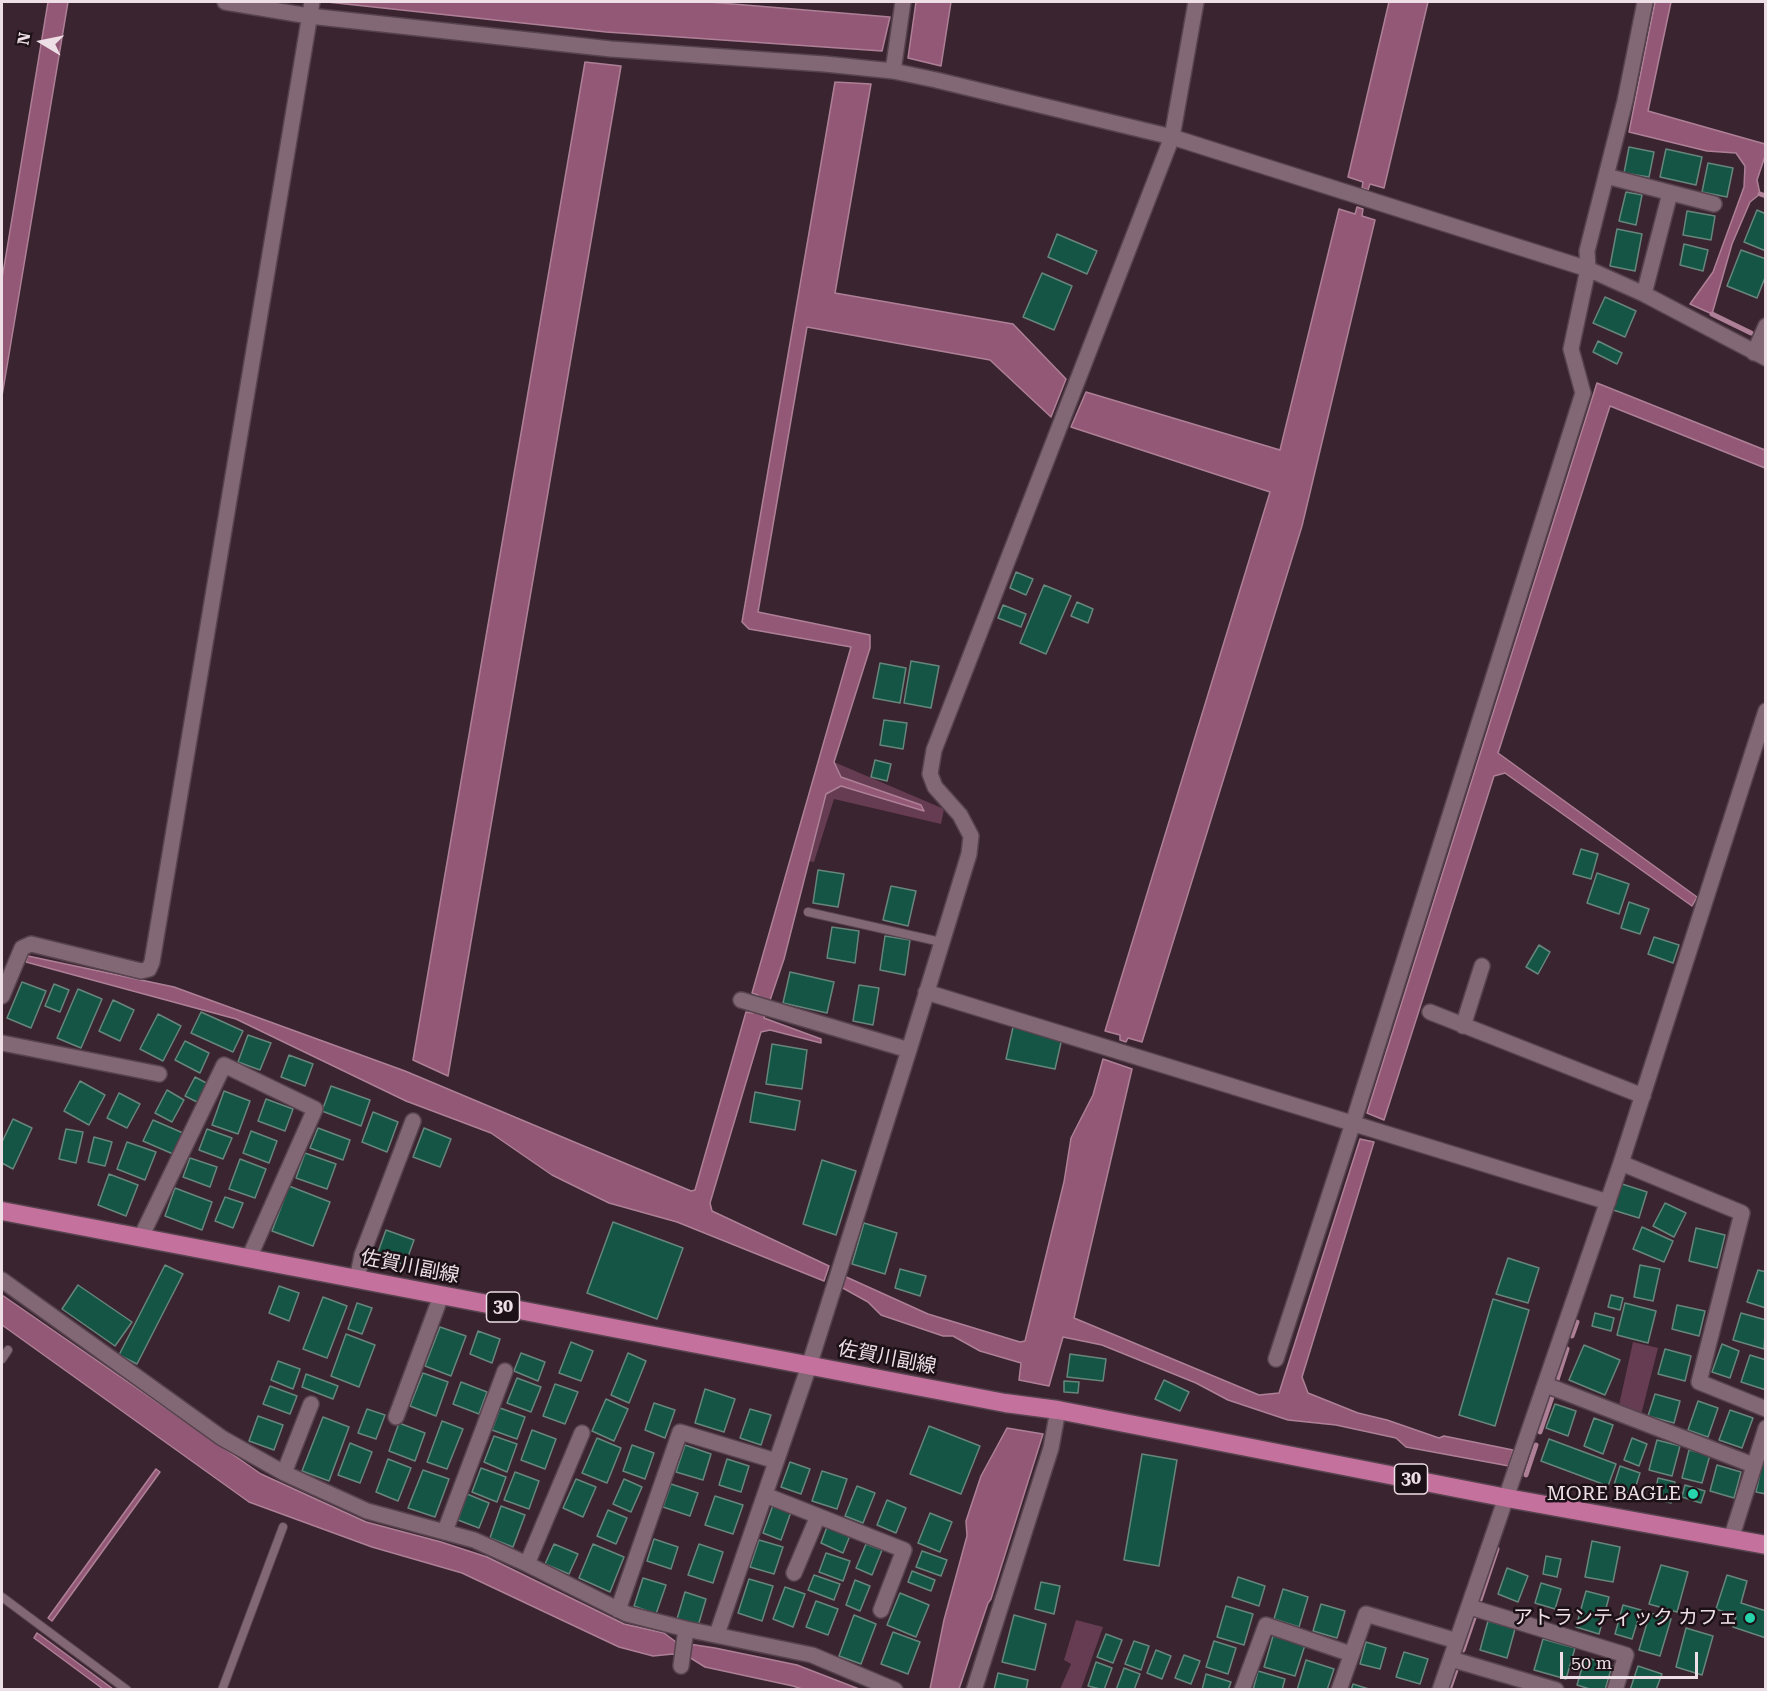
<!DOCTYPE html>
<meta charset="utf-8">
<style>
body{margin:0}
#map{position:relative;width:1767px;height:1691px;overflow:hidden;background:#3a242f;font-family:"Roboto Serif",serif}
canvas{display:block}
.frame{position:absolute;inset:0;border:3px solid #eedee5;pointer-events:none}
.north{position:absolute;left:12px;top:12px;width:60px;height:60px;-webkit-text-stroke:4px #1b1116;paint-order:stroke;rotate:280deg;font-size:16px;font-weight:700;line-height:24px;text-align:center;color:#eedee5}
.north::after{content:'';display:block;margin:auto;width:21px;height:27px;background:#eedee5;clip-path:polygon(50% 0,100% 100%,50% 72%,0 100%)}
.scale{position:absolute;left:1560px;top:1652px;width:138px;height:27px;box-sizing:border-box;border:3px solid #eedee5;border-top:0;padding-left:8px;font-size:18px;line-height:21px;white-space:nowrap;color:#eedee5;-webkit-text-stroke:4px #1b1116;paint-order:stroke}
</style>
<div id="map">
<canvas width="1767" height="1691"></canvas>
<div class="frame"></div>
<div class="north">N</div>
<div class="scale">50 m</div>
</div>
<script>
const ctx = document.querySelector('canvas').getContext('2d');
ctx.lineJoin = 'round';
function fill(path, color) {
  ctx.fillStyle = color;
  ctx.fill(path, 'evenodd');
}
function toPath(rows) {
  const path = new Path2D();
  for (const r of rows) {
    path.moveTo(r[0], r[1]);
    for (let i = 2; i < r.length; i += 2) path.lineTo(r[i], r[i + 1]);
  }
  return path;
}
function strokePath(path, color, width, dash) {
  ctx.strokeStyle = color;
  ctx.lineWidth = width;
  ctx.lineCap = dash ? 'butt' : 'round';
  ctx.setLineDash(dash || []);
  ctx.stroke(path);
}
function drawText(font, color, halo, rows, align = 'center') {
  ctx.font = font + ' "Roboto Serif","Noto Sans JP",serif';
  ctx.lineWidth = 5;
  ctx.setLineDash([]);
  ctx.textBaseline = 'middle';
  ctx.strokeStyle = halo;
  ctx.fillStyle = color;
  for (const [text, x, y, turn = 0] of rows) {
    ctx.save();
    ctx.translate(x, y);
    ctx.rotate((+turn || 0) * Math.PI / 180);
    ctx.textAlign = isNaN(turn) ? turn : align;
    if (halo) ctx.strokeText(text, 0, 0);
    ctx.fillText(text, 0, 0);
    ctx.restore();
  }
}
fill(toPath([
 [834,762,944,809,941,824,834,799,814,862,809,861,826,793,841,786,923,811,921,805,841,777],
 [1633,1342,1658,1348,1641,1415,1619,1405],
 [1076,1620,1103,1627,1081,1689,1060,1689,1071,1664,1064,1660]
]), '#663c52');
const water = toPath([
 [48,2,68,2,2,396,2,279,48,2],
 [327,2,709,2,890,17,882,51,606,32,327,2],
 [916,2,951,2,941,66,908,58,916,2],
 [1389,2,1428,2,1384,188,1370,184,1368,190,1362,188,1363,182,1348,177,1389,2],
 [1655,2,1671,2,1648,111,1765,144,1765,156,1757,180,1760,194,1750,202,1732,244,1712,314,1690,304,1713,272,1744,187,1745,166,1736,153,1707,151,1629,132,1655,2],
 [585,62,621,66,448,1076,413,1060,585,62],
 [835,82,871,84,835,293,1013,324,1066,379,1051,417,990,360,807,327,758,612,870,635,870,648,834,762,841,777,921,805,924,811,841,786,826,794,784,959,764,1018,821,1039,821,1043,770,1030,761,1032,710,1203,712,1211,829,1266,824,1281,677,1222,609,1203,552,1175,491,1133,406,1101,236,1019,26,962,28,956,174,987,405,1071,691,1191,695,1190,746,1012,753,1013,758,995,752,993,851,647,749,629,742,622,835,82],
 [1357,207,1363,209,1362,216,1375,220,1302,526,1142,1042,1128,1038,1126,1042,1120,1040,1120,1035,1105,1031,1270,492,1071,427,1086,392,1280,450,1339,209,1355,214,1357,207],
 [1597,383,1765,450,1765,468,1610,406,1498,753,1697,897,1692,906,1505,773,1494,776,1384,1120,1367,1113,1597,383],
 [1103,1059,1132,1069,1074,1318,1259,1395,1279,1393,1360,1139,1374,1142,1302,1377,1308,1393,1358,1413,1387,1420,1439,1438,1444,1436,1513,1450,1509,1466,1406,1447,1396,1438,1336,1425,1288,1420,1228,1400,1196,1383,1102,1345,1063,1337,1049,1386,1019,1380,1021,1363,980,1351,953,1336,943,1336,881,1315,868,1302,841,1287,844,1276,928,1314,1020,1342,1025,1341,1064,1182,1071,1138,1093,1095,1103,1059],
 [2,1295,261,1474,366,1522,441,1542,487,1557,624,1624,664,1633,676,1642,715,1648,797,1665,859,1689,802,1689,793,1686,705,1667,689,1657,673,1654,653,1656,619,1647,462,1573,372,1547,249,1502,2,1325,2,1295],
 [1007,1428,1043,1434,991,1599,988,1603,959,1689,930,1689,944,1620,967,1536,966,1521,981,1476,1007,1428],
 [156,1469,160,1472,52,1621,48,1618,156,1469],
 [37,1633,40,1635,113,1689,103,1689,34,1638,37,1633]
]);
fill(water, '#935876');
strokePath(water, '#ae8097', 1.5);
strokePath(toPath([
 [1760,194,1766,196],
 [1712,314,1751,333],
 [1572,1336,1577,1322],
 [1556,1383,1567,1349],
 [1540,1432,1552,1397],
 [1526,1475,1536,1445],
 [1480,1600,1497,1549],
 [1463,1650,1474,1618],
 [1449,1690,1456,1670]
]), '#ae8097', 5);
const building = toPath([
 [1629,147,1654,152,1649,177,1624,173,1629,147],
 [1666,149,1702,157,1696,185,1660,177,1666,149],
 [1708,163,1733,168,1727,197,1702,192,1708,163],
 [1626,192,1642,195,1636,225,1619,221,1626,192],
 [1757,210,1766,214,1766,251,1744,242,1757,210],
 [1687,211,1715,216,1711,240,1683,235,1687,211],
 [1617,229,1642,234,1635,271,1610,266,1617,229],
 [1057,234,1097,251,1087,274,1048,257,1057,234],
 [1684,244,1708,250,1703,271,1680,265,1684,244],
 [1741,250,1766,259,1766,275,1757,298,1727,286,1741,250],
 [1042,273,1072,286,1054,330,1023,317,1042,273],
 [1605,297,1636,311,1625,337,1593,323,1605,297],
 [1598,341,1622,353,1617,364,1593,352,1598,341],
 [1016,572,1033,579,1026,595,1010,588,1016,572],
 [1044,585,1071,596,1046,654,1020,643,1044,585],
 [1077,602,1093,609,1088,623,1071,616,1077,602],
 [1003,605,1026,614,1021,627,998,618,1003,605],
 [911,661,939,666,931,708,904,703,911,661],
 [880,663,906,668,900,703,873,698,880,663],
 [884,720,907,723,903,749,880,745,884,720],
 [875,760,891,764,887,781,871,777,875,760],
 [1581,849,1598,854,1591,879,1573,874,1581,849],
 [818,870,844,874,838,907,813,903,818,870],
 [1597,873,1629,884,1619,914,1587,903,1597,873],
 [891,886,916,891,908,926,883,920,891,886],
 [1629,902,1649,909,1640,934,1621,928,1629,902],
 [832,927,859,931,855,963,827,958,832,927],
 [885,936,910,940,905,975,880,970,885,936],
 [1654,937,1679,945,1673,963,1648,954,1654,937],
 [1539,945,1550,952,1538,974,1526,967,1539,945],
 [790,972,834,982,827,1013,783,1003,790,972],
 [22,982,46,991,31,1028,7,1018,22,982],
 [54,984,69,990,60,1012,45,1006,54,984],
 [859,985,879,988,873,1025,853,1021,859,985],
 [78,989,102,999,81,1048,57,1038,78,989],
 [113,1000,134,1010,120,1041,99,1031,113,1000],
 [201,1012,243,1031,233,1052,191,1033,201,1012],
 [158,1014,181,1026,163,1061,140,1049,158,1014],
 [1013,1027,1062,1038,1055,1069,1006,1059,1013,1027],
 [248,1035,271,1043,260,1070,238,1062,248,1035],
 [185,1041,209,1053,200,1073,175,1060,185,1041],
 [772,1044,807,1050,802,1089,766,1084,772,1044],
 [289,1055,313,1064,305,1086,281,1077,289,1055],
 [195,1077,210,1085,201,1104,185,1096,195,1077],
 [80,1081,105,1095,89,1125,64,1111,80,1081],
 [331,1086,370,1100,361,1126,322,1111,331,1086],
 [167,1090,184,1100,172,1122,155,1113,167,1090],
 [224,1091,250,1101,238,1134,212,1125,224,1091],
 [755,1092,800,1101,795,1130,750,1122,755,1092],
 [119,1093,140,1104,127,1128,107,1118,119,1093],
 [266,1099,293,1109,285,1131,258,1121,266,1099],
 [373,1112,398,1122,387,1152,362,1142,373,1112],
 [13,1119,32,1128,13,1169,2,1163,2,1142,13,1119],
 [153,1120,183,1133,173,1154,143,1141,153,1120],
 [318,1128,350,1140,343,1160,310,1148,318,1128],
 [424,1128,451,1139,440,1167,413,1157,424,1128],
 [66,1129,83,1132,76,1163,59,1159,66,1129],
 [207,1129,232,1138,223,1159,199,1150,207,1129],
 [251,1131,277,1141,269,1163,243,1153,251,1131],
 [94,1137,112,1142,105,1166,88,1162,94,1137],
 [127,1142,156,1152,145,1180,117,1169,127,1142],
 [305,1153,336,1164,327,1189,296,1178,305,1153],
 [190,1158,217,1167,210,1187,183,1177,190,1158],
 [240,1159,266,1169,255,1198,229,1189,240,1159],
 [822,1160,856,1171,836,1235,803,1224,822,1160],
 [109,1174,138,1185,126,1216,98,1205,109,1174],
 [1622,1184,1647,1192,1639,1218,1613,1210,1622,1184],
 [289,1186,330,1202,313,1246,272,1231,289,1186],
 [175,1188,212,1202,202,1230,165,1216,175,1188],
 [225,1197,243,1203,233,1228,215,1221,225,1197],
 [1665,1203,1686,1213,1674,1237,1653,1226,1665,1203],
 [613,1222,683,1248,657,1319,587,1293,613,1222],
 [864,1223,897,1233,885,1274,852,1264,864,1223],
 [1642,1227,1673,1241,1664,1262,1633,1249,1642,1227],
 [1696,1228,1725,1235,1717,1268,1689,1261,1696,1228],
 [386,1230,414,1240,405,1265,377,1255,386,1230],
 [1508,1258,1539,1268,1528,1303,1496,1294,1508,1258],
 [165,1265,183,1274,137,1364,119,1355,165,1265],
 [1640,1265,1660,1269,1653,1301,1634,1297,1640,1265],
 [900,1269,926,1276,920,1296,895,1288,900,1269],
 [1758,1270,1766,1272,1766,1308,1747,1302,1758,1270],
 [78,1285,132,1322,115,1346,62,1309,78,1285],
 [279,1286,299,1293,289,1321,269,1313,279,1286],
 [1611,1295,1623,1298,1620,1310,1608,1307,1611,1295],
 [323,1297,347,1306,327,1358,303,1349,323,1297],
 [1493,1299,1529,1310,1495,1426,1459,1415,1493,1299],
 [357,1303,372,1308,362,1334,348,1329,357,1303],
 [1625,1303,1656,1311,1648,1343,1617,1335,1625,1303],
 [1677,1305,1705,1311,1699,1336,1672,1329,1677,1305],
 [1595,1313,1614,1318,1611,1331,1592,1326,1595,1313],
 [1741,1313,1766,1320,1764,1349,1733,1340,1741,1313],
 [440,1327,466,1336,451,1376,425,1366,440,1327],
 [478,1331,500,1339,492,1363,470,1354,478,1331],
 [346,1334,375,1345,359,1387,331,1376,346,1334],
 [571,1342,593,1351,581,1381,559,1373,571,1342],
 [1722,1344,1739,1351,1730,1378,1712,1372,1722,1344],
 [1584,1345,1620,1360,1605,1395,1569,1380,1584,1345],
 [1665,1349,1691,1356,1685,1381,1658,1374,1665,1349],
 [521,1353,545,1362,538,1381,514,1371,521,1353],
 [628,1353,646,1361,629,1403,611,1395,628,1353],
 [1070,1354,1106,1359,1103,1381,1067,1377,1070,1354],
 [1750,1355,1766,1360,1766,1390,1741,1382,1750,1355],
 [278,1361,300,1369,293,1389,271,1380,278,1361],
 [423,1373,448,1382,436,1416,410,1406,423,1373],
 [306,1374,338,1386,333,1399,302,1387,306,1374],
 [517,1378,541,1387,531,1412,507,1403,517,1378],
 [1164,1380,1189,1392,1180,1411,1155,1399,1164,1380],
 [1064,1381,1079,1382,1078,1393,1064,1392,1064,1381],
 [461,1382,487,1392,479,1414,453,1404,461,1382],
 [555,1384,578,1392,565,1424,543,1416,555,1384],
 [270,1386,297,1396,290,1414,263,1404,270,1386],
 [705,1389,735,1399,724,1432,695,1423,705,1389],
 [1655,1394,1680,1401,1674,1423,1648,1416,1655,1394],
 [606,1399,628,1409,614,1441,592,1431,606,1399],
 [1698,1401,1718,1408,1708,1437,1688,1430,1698,1401],
 [654,1403,675,1410,665,1438,645,1430,654,1403],
 [1555,1404,1576,1411,1568,1436,1546,1428,1555,1404],
 [500,1408,525,1417,517,1439,492,1430,500,1408],
 [367,1409,385,1415,376,1439,358,1433,367,1409],
 [750,1409,771,1415,761,1445,740,1438,750,1409],
 [1730,1410,1753,1418,1742,1448,1719,1440,1730,1410],
 [258,1416,283,1425,274,1450,249,1441,258,1416],
 [323,1417,349,1427,329,1481,302,1471,323,1417],
 [1594,1418,1613,1425,1603,1454,1584,1446,1594,1418],
 [442,1421,463,1429,447,1469,427,1462,442,1421],
 [399,1423,425,1433,415,1461,389,1451,399,1423],
 [929,1426,980,1446,961,1494,910,1474,929,1426],
 [532,1430,556,1439,545,1469,521,1460,532,1430],
 [494,1436,517,1444,507,1472,484,1462,494,1436],
 [597,1438,621,1448,607,1483,582,1473,597,1438],
 [1632,1438,1647,1444,1639,1466,1624,1460,1632,1438],
 [1549,1439,1616,1464,1608,1486,1541,1461,1549,1439],
 [1657,1440,1680,1446,1672,1476,1649,1470,1657,1440],
 [350,1443,372,1452,360,1483,338,1475,350,1443],
 [632,1445,654,1453,645,1479,623,1471,632,1445],
 [685,1445,711,1454,703,1480,676,1472,685,1445],
 [1689,1450,1710,1455,1702,1483,1682,1478,1689,1450],
 [1142,1454,1177,1460,1159,1566,1124,1560,1142,1454],
 [1764,1455,1766,1456,1766,1494,1756,1492,1764,1455],
 [388,1459,411,1468,398,1501,376,1492,388,1459],
 [727,1459,749,1466,741,1492,719,1485,727,1459],
 [790,1462,810,1469,801,1494,781,1487,790,1462],
 [1717,1465,1741,1472,1734,1498,1710,1491,1717,1465],
 [1620,1466,1640,1473,1633,1495,1613,1488,1620,1466],
 [481,1468,506,1477,497,1502,472,1492,481,1468],
 [423,1470,449,1479,435,1517,408,1508,423,1470],
 [822,1471,847,1479,837,1509,812,1501,822,1471],
 [515,1472,539,1481,529,1509,504,1500,515,1472],
 [1658,1478,1675,1482,1671,1503,1654,1499,1658,1478],
 [576,1479,596,1487,583,1517,563,1508,576,1479],
 [624,1479,642,1487,631,1512,613,1504,624,1479],
 [671,1484,698,1493,690,1516,663,1507,671,1484],
 [1685,1485,1705,1491,1701,1503,1682,1497,1685,1485],
 [857,1486,875,1493,863,1523,845,1516,857,1486],
 [467,1494,489,1503,479,1528,458,1520,467,1494],
 [715,1496,743,1505,733,1534,705,1525,715,1496],
 [887,1500,906,1508,896,1533,877,1525,887,1500],
 [773,1505,791,1512,781,1540,763,1533,773,1505],
 [501,1506,525,1515,513,1547,490,1538,501,1506],
 [608,1510,627,1518,616,1544,597,1536,608,1510],
 [930,1513,952,1522,940,1552,918,1543,930,1513],
 [828,1524,851,1533,843,1553,821,1543,828,1524],
 [654,1539,678,1547,671,1569,647,1561,654,1539],
 [759,1540,783,1547,774,1574,750,1567,759,1540],
 [1592,1541,1620,1547,1613,1582,1585,1577,1592,1541],
 [554,1544,578,1554,569,1574,545,1564,554,1544],
 [593,1544,624,1557,610,1592,579,1578,593,1544],
 [699,1544,723,1552,713,1583,688,1575,699,1544],
 [866,1544,882,1550,872,1575,856,1568,866,1544],
 [922,1551,947,1560,941,1576,916,1567,922,1551],
 [826,1553,850,1561,843,1581,819,1572,826,1553],
 [1546,1556,1561,1559,1557,1577,1543,1574,1546,1556],
 [1661,1565,1688,1572,1677,1612,1649,1604,1661,1565],
 [1507,1568,1528,1576,1518,1602,1498,1594,1507,1568],
 [912,1571,935,1580,931,1591,908,1582,912,1571],
 [814,1575,840,1584,834,1600,808,1590,814,1575],
 [1727,1575,1747,1581,1741,1603,1766,1611,1766,1638,1733,1627,1736,1616,1716,1609,1727,1575],
 [1238,1577,1265,1586,1259,1606,1232,1597,1238,1577],
 [643,1578,666,1585,656,1614,634,1606,643,1578],
 [749,1579,773,1586,762,1621,738,1613,749,1579],
 [855,1580,870,1586,860,1611,846,1605,855,1580],
 [1041,1582,1060,1586,1054,1614,1035,1609,1041,1582],
 [1541,1583,1561,1589,1555,1609,1535,1603,1541,1583],
 [785,1587,805,1594,793,1627,773,1619,785,1587],
 [1283,1589,1308,1597,1299,1627,1274,1619,1283,1589],
 [1586,1591,1609,1597,1599,1634,1576,1627,1586,1591],
 [685,1592,706,1599,698,1626,677,1619,685,1592],
 [900,1593,929,1605,916,1637,887,1625,900,1593],
 [816,1601,838,1609,828,1635,806,1627,816,1601],
 [1321,1604,1345,1611,1337,1638,1313,1631,1321,1604],
 [1623,1605,1641,1610,1632,1639,1615,1634,1623,1605],
 [1226,1606,1253,1614,1244,1645,1217,1637,1226,1606],
 [1650,1613,1671,1619,1660,1656,1639,1650,1650,1613],
 [854,1615,876,1624,861,1664,839,1656,854,1615],
 [1014,1615,1046,1624,1035,1670,1002,1662,1014,1615],
 [1488,1621,1515,1629,1507,1658,1480,1650,1488,1621],
 [1686,1628,1713,1636,1702,1675,1676,1667,1686,1628],
 [893,1632,920,1642,908,1674,881,1664,893,1632],
 [1106,1634,1122,1640,1113,1663,1097,1657,1106,1634],
 [1273,1636,1305,1645,1295,1676,1264,1667,1273,1636],
 [1543,1639,1575,1648,1566,1679,1534,1670,1543,1639],
 [1134,1641,1149,1646,1141,1670,1125,1664,1134,1641],
 [1214,1641,1236,1648,1228,1674,1206,1667,1214,1641],
 [1366,1642,1386,1648,1380,1669,1360,1664,1366,1642],
 [1156,1650,1171,1656,1162,1679,1147,1673,1156,1650],
 [1404,1652,1428,1659,1420,1684,1396,1677,1404,1652],
 [1184,1655,1200,1661,1191,1684,1175,1678,1184,1655],
 [1585,1657,1612,1666,1605,1690,1593,1690,1577,1685,1585,1657],
 [1306,1660,1334,1669,1327,1690,1297,1690,1306,1660],
 [1096,1662,1112,1668,1104,1690,1088,1686,1096,1662],
 [1638,1666,1662,1674,1656,1690,1630,1690,1638,1666],
 [1124,1668,1140,1674,1134,1690,1116,1690,1124,1668],
 [1258,1671,1285,1679,1282,1690,1253,1690,1258,1671],
 [998,1673,1028,1680,1026,1690,994,1690,998,1673],
 [1206,1674,1231,1682,1228,1690,1202,1690,1206,1674],
 [1353,1684,1372,1690,1351,1690,1353,1684]
]);
fill(building, '#145545');
strokePath(building, '#67867b', 1.5);
const lane = toPath([
 [808,912,941,942],
 [2,1359,8,1350],
 [2,1597,127,1690],
 [222,1690,283,1527]
]);
const street = toPath([
 [225,2,309,16,611,49,825,64,893,71,936,80,1172,137,1588,269,1644,294,1766,358],
 [893,71,903,2],
 [1606,176,1714,204],
 [1644,294,1670,193],
 [1754,353,1766,326],
 [926,992,1608,1202],
 [2,996,22,948,31,944,141,971,149,969,152,962,312,2],
 [741,1000,909,1050],
 [1430,1012,1643,1096],
 [1463,1026,1482,966],
 [2,1043,159,1074],
 [1621,1163,1742,1213,1699,1382,1766,1409],
 [141,1237,224,1065,315,1109,249,1258],
 [357,1279,362,1255,413,1121],
 [2,1280,222,1438,284,1473,367,1511,474,1540,527,1564,627,1614,686,1629,812,1655,895,1690],
 [1276,1359,1353,1123,1583,393,1571,349,1588,269,1587,251,1625,101,1645,2],
 [1546,1385,1753,1465],
 [396,1417,441,1296],
 [284,1473,311,1404],
 [765,1495,904,1550,881,1610],
 [445,1531,505,1371],
 [1731,1539,1766,1428],
 [527,1564,582,1433],
 [794,1573,818,1516],
 [1470,1607,1626,1655,1615,1690],
 [618,1610,680,1432,776,1461],
 [717,1634,809,1366,909,1050,969,854,971,836,960,815,935,787,930,774,934,750,1172,137,1196,2],
 [1451,1659,1556,1690],
 [681,1666,686,1629],
 [974,1690,1051,1448,1058,1410],
 [1242,1690,1266,1625,1351,1654],
 [1339,1690,1366,1614,1457,1641],
 [1440,1690,1621,1163,1766,711]
]);
const primary = toPath([
 [2,1211,1005,1403,1058,1410,1507,1498,1766,1545]
]);
strokePath(lane, '#56434d', 10);
strokePath(street, '#56434d', 18);
strokePath(primary, '#56434d', 21);
strokePath(lane, '#826774', 8);
strokePath(street, '#826774', 15);
strokePath(primary, '#c5719e', 18);
for (const [x, y, r, color] of [
 [1693,1494,6,"#27d5ad"],
 [1750,1618,6,"#27d5ad"]
]) {
  const dot = new Path2D();
  dot.arc(x, y, r, 0, 2 * Math.PI);
  ctx.fillStyle = color;
  ctx.fill(dot);
  strokePath(dot, '#1b1116', 2);
}
for (const [x, y, w] of [
 [503,1307,33],
 [1411,1479,33]
]) {
  const box = new Path2D();
  box.roundRect(x - w / 2, y - 15, w, 30, 4.5);
  ctx.fillStyle = '#1b1116';
  ctx.fill(box);
  strokePath(box, '#eedee5', 1.5);
}
drawText('bold 18px', '#eedee5', null, [
 ["30",503,1307],
 ["30",1411,1479]
]);
drawText('20px', '#eedee5', '#1b1116', [
 ["佐賀川副線",410,1267,11],
 ["佐賀川副線",887,1358,11]
]);
drawText('20px', '#eedee5', '#1b1116', [
 ["MORE BAGLE",1681,1494],
 ["アトランティック カフェ",1738,1618]
], 'right');
</script>
